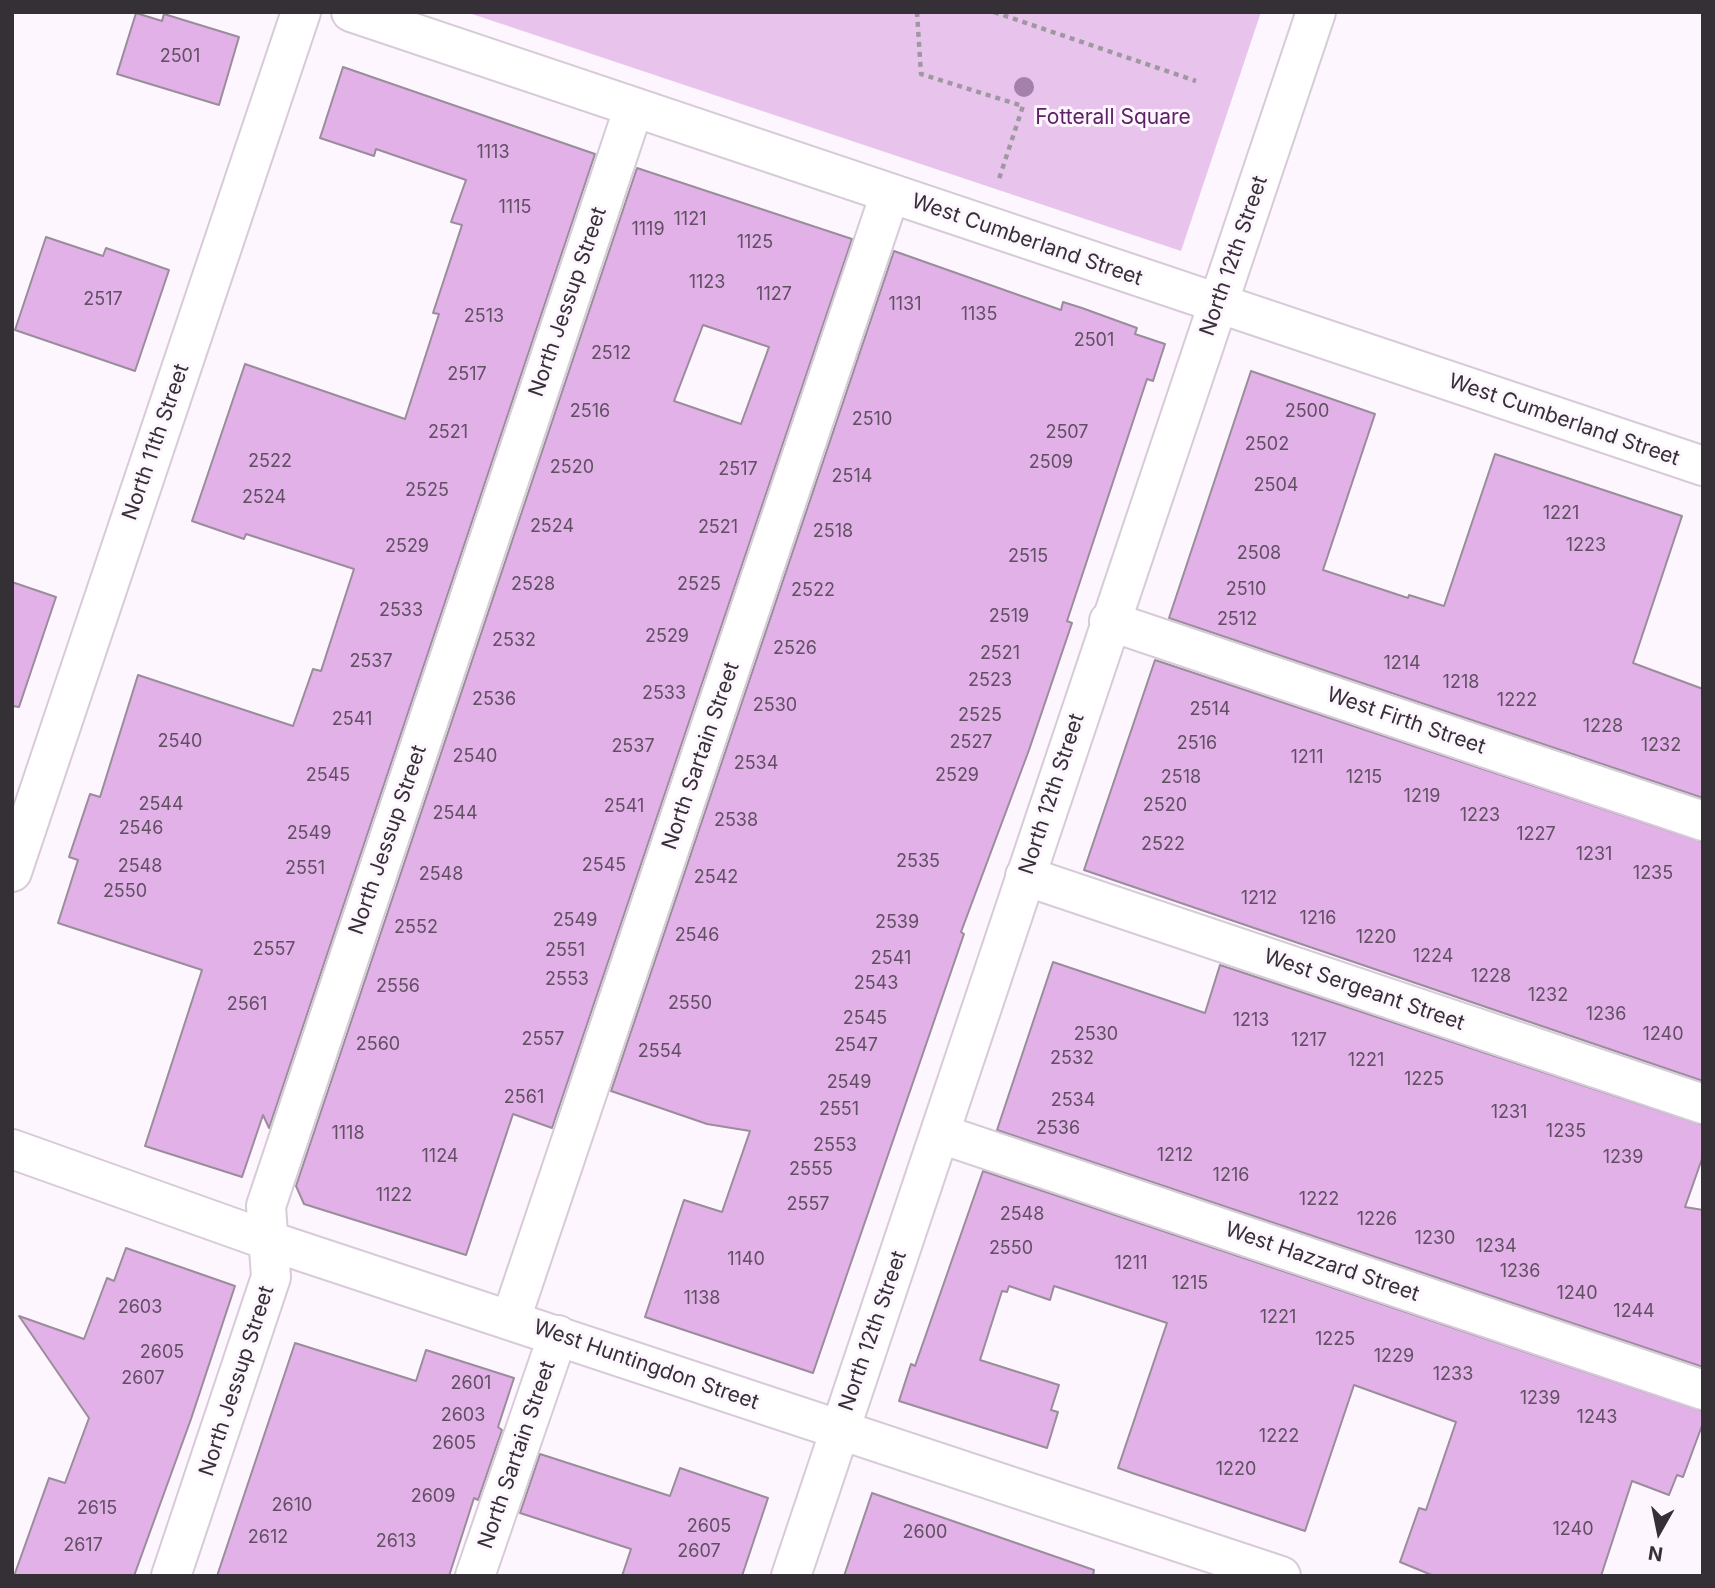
<!DOCTYPE html>
<style>
body{margin:0}
#map{position:relative;width:1715px;height:1588px;overflow:hidden;background:#fef6ff;font-family:Inter,sans-serif}
canvas{display:block}
.frame{position:absolute;inset:0;border:14px solid #353036;pointer-events:none}
.north{position:absolute;left:1624px;top:1497px;width:70px;height:70px;-webkit-text-stroke:5px #fef6ff;paint-order:stroke;rotate:189deg;font-size:19px;font-weight:700;line-height:28px;text-align:center;color:#353036}
.north::after{content:'';display:block;margin:auto;width:24px;height:32px;background:#353036;clip-path:polygon(50% 0,100% 100%,50% 72%,0 100%)}
</style>
<div id="map">
<canvas width="1715" height="1588"></canvas>
<div class="frame"></div>
<div class="north">N</div>
</div>
<script>
const ctx = document.querySelector('canvas').getContext('2d');
ctx.lineJoin = 'round';
function fill(path, color) {
  ctx.fillStyle = color;
  ctx.fill(path, 'evenodd');
}
function toPath(rows) {
  const path = new Path2D();
  for (const r of rows) {
    path.moveTo(r[0], r[1]);
    for (let i = 2; i < r.length; i += 2) path.lineTo(r[i], r[i + 1]);
  }
  return path;
}
function strokePath(path, color, width, dash) {
  ctx.strokeStyle = color;
  ctx.lineWidth = width;
  ctx.lineCap = dash ? 'butt' : 'round';
  ctx.setLineDash(dash || []);
  ctx.stroke(path);
}
function drawText(font, color, halo, rows, align = 'center') {
  ctx.font = font + ' Inter,sans-serif';
  ctx.lineWidth = 6;
  ctx.setLineDash([]);
  ctx.textBaseline = 'middle';
  ctx.strokeStyle = halo;
  ctx.fillStyle = color;
  for (const [text, x, y, turn = 0] of rows) {
    ctx.save();
    ctx.translate(x, y);
    ctx.rotate((+turn || 0) * Math.PI / 180);
    ctx.textAlign = isNaN(turn) ? turn : align;
    if (halo) ctx.strokeText(text, 0, 0);
    ctx.fillText(text, 0, 0);
    ctx.restore();
  }
}
fill(toPath([
 [466,12,1261,12,1181,251]
]), '#e8c4ed');
const building = toPath([
 [136,13,162,21,164,14,239,37,219,105,117,74,136,13],
 [343,67,595,154,269,1128,263,1115,242,1177,145,1146,202,970,58,923,78,860,69,857,90,794,100,797,138,675,293,726,313,669,321,671,354,569,246,534,244,539,192,521,245,364,405,419,439,314,433,313,462,225,451,222,466,180,376,149,374,156,320,138,343,67],
 [637,168,852,239,552,1128,513,1114,466,1255,304,1204,296,1186,637,168],
 [703,325,769,347,741,424,674,401,703,325],
 [46,237,103,256,106,248,169,270,135,371,15,330,46,237],
 [894,251,1061,310,1063,302,1082,308,1137,328,1135,334,1165,344,1153,381,1147,379,1067,621,1072,623,1029,750,961,932,964,934,813,1373,645,1317,684,1200,722,1212,750,1131,707,1124,611,1091,894,251],
 [1251,371,1375,414,1323,570,1408,598,1409,595,1444,606,1495,454,1682,516,1633,663,1703,689,1703,798,1169,618,1251,371],
 [12,582,56,597,19,707,12,706,12,582],
 [1155,660,1703,842,1703,1081,1084,870,1155,660],
 [1053,962,1205,1013,1220,965,1703,1125,1703,1156,1685,1207,1703,1210,1703,1367,997,1130,1053,962],
 [983,1171,1703,1411,1703,1423,1683,1477,1677,1475,1669,1495,1632,1481,1601,1576,1434,1576,1400,1562,1419,1508,1426,1510,1456,1422,1354,1385,1305,1531,1135,1474,1118,1468,1167,1323,1054,1286,1050,1300,1009,1286,1007,1292,1002,1291,980,1360,1059,1385,1051,1410,1058,1412,1047,1448,899,1401,911,1364,915,1366,983,1171],
 [126,1248,235,1286,191,1419,134,1576,14,1576,49,1478,65,1483,89,1418,19,1316,84,1339,107,1278,114,1281,126,1248],
 [295,1343,416,1381,426,1350,514,1378,498,1427,502,1430,478,1500,474,1498,449,1576,217,1576,295,1343],
 [540,1454,670,1496,680,1468,768,1498,742,1576,622,1576,631,1549,520,1513,540,1454],
 [872,1493,1094,1570,1093,1576,844,1576,872,1493]
]);
fill(building, '#e1b1e8');
strokePath(building, '#998d9a', 2);
const street = toPath([
 [351,12,1703,466],
 [1109,621,1703,821],
 [1025,876,1703,1104],
 [941,1134,1703,1390],
 [12,1149,270,1241,1281,1576],
 [511,1319,890,194],
 [171,1576,271,1277,266,1206,634,107],
 [475,1576,558,1335]
]);
const secondary = toPath([
 [12,872,301,12],
 [791,1576,1316,12]
]);
strokePath(street, '#d8cbd9', 42);
strokePath(secondary, '#d8cbd9', 42);
strokePath(toPath([
 [917,12,921,74,1023,106,998,182],
 [994,12,1196,81]
]), '#9f98a0', 4.5, [5, 5]);
strokePath(street, '#fff', 38);
strokePath(secondary, '#fff', 38);
ctx.fillStyle = '#a481aa';
for (const [x, y] of [
 [1024,87]
]) {
  ctx.beginPath();
  ctx.arc(x, y, 10, 0, 2 * Math.PI);
  ctx.fill();
}
drawText('18px', '#605062', null, [
 ["2501",180,57],
 ["1113",493,153],
 ["1115",515,208],
 ["1121",690,220],
 ["1119",648,230],
 ["1125",755,243],
 ["1123",707,283],
 ["1127",774,295],
 ["2517",103,300],
 ["1131",905,305],
 ["1135",979,315],
 ["2513",484,317],
 ["2501",1094,341],
 ["2512",611,354],
 ["2517",467,375],
 ["2516",590,412],
 ["2500",1307,412],
 ["2510",872,420],
 ["2521",448,433],
 ["2507",1067,433],
 ["2502",1267,445],
 ["2522",270,462],
 ["2509",1051,463],
 ["2520",572,468],
 ["2517",738,470],
 ["2514",852,477],
 ["2504",1276,486],
 ["2525",427,491],
 ["2524",264,498],
 ["1221",1561,514],
 ["2524",552,527],
 ["2521",718,528],
 ["2518",833,532],
 ["1223",1586,546],
 ["2529",407,547],
 ["2508",1259,554],
 ["2515",1028,557],
 ["2528",533,585],
 ["2525",699,585],
 ["2510",1246,590],
 ["2522",813,591],
 ["2533",401,611],
 ["2519",1009,617],
 ["2512",1237,620],
 ["2529",667,637],
 ["2532",514,641],
 ["2526",795,649],
 ["2521",1000,654],
 ["2537",371,662],
 ["1214",1402,664],
 ["2523",990,681],
 ["1218",1461,683],
 ["2533",664,694],
 ["2536",494,700],
 ["1222",1517,701],
 ["2530",775,706],
 ["2514",1210,710],
 ["2525",980,716],
 ["2541",352,720],
 ["1228",1603,727],
 ["2540",180,742],
 ["2527",971,743],
 ["2516",1197,744],
 ["1232",1661,746],
 ["2537",633,747],
 ["2540",475,757],
 ["1211",1307,758],
 ["2534",756,764],
 ["2545",328,776],
 ["2529",957,776],
 ["2518",1181,778],
 ["1215",1364,778],
 ["1219",1422,797],
 ["2544",161,805],
 ["2520",1165,806],
 ["2541",624,807],
 ["2544",455,814],
 ["1223",1480,816],
 ["2538",736,821],
 ["2546",141,829],
 ["2549",309,834],
 ["1227",1536,835],
 ["2522",1163,845],
 ["1231",1594,855],
 ["2535",918,862],
 ["2545",604,866],
 ["2548",140,867],
 ["2551",305,869],
 ["1235",1653,874],
 ["2548",441,875],
 ["2542",716,878],
 ["2550",125,892],
 ["1212",1259,899],
 ["1216",1318,919],
 ["2549",575,921],
 ["2539",897,923],
 ["2552",416,928],
 ["2546",697,936],
 ["1220",1376,938],
 ["2557",274,950],
 ["2551",565,951],
 ["1224",1433,957],
 ["2541",891,959],
 ["1228",1491,977],
 ["2553",567,980],
 ["2543",876,984],
 ["2556",398,987],
 ["1232",1548,996],
 ["2550",690,1004],
 ["2561",247,1005],
 ["1236",1606,1015],
 ["2545",865,1019],
 ["1213",1251,1021],
 ["2530",1096,1035],
 ["1240",1663,1035],
 ["2557",543,1040],
 ["1217",1309,1041],
 ["2560",378,1045],
 ["2547",856,1046],
 ["2554",660,1052],
 ["2532",1072,1059],
 ["1221",1366,1061],
 ["1225",1424,1080],
 ["2549",849,1083],
 ["2561",524,1098],
 ["2534",1073,1101],
 ["2551",839,1110],
 ["1231",1509,1113],
 ["2536",1058,1129],
 ["1235",1566,1132],
 ["1118",348,1134],
 ["2553",835,1146],
 ["1212",1175,1156],
 ["1124",440,1157],
 ["1239",1623,1158],
 ["2555",811,1170],
 ["1216",1231,1176],
 ["1122",394,1196],
 ["1222",1319,1200],
 ["2557",808,1205],
 ["2548",1022,1215],
 ["1226",1377,1220],
 ["1230",1435,1239],
 ["1234",1496,1247],
 ["2550",1011,1249],
 ["1140",746,1260],
 ["1211",1131,1264],
 ["1236",1520,1272],
 ["1215",1190,1284],
 ["1240",1577,1294],
 ["1138",702,1299],
 ["2603",140,1308],
 ["1244",1634,1312],
 ["1221",1278,1318],
 ["1225",1335,1340],
 ["2605",162,1353],
 ["1229",1394,1357],
 ["1233",1453,1375],
 ["2607",143,1379],
 ["2601",471,1384],
 ["1239",1540,1399],
 ["2603",463,1416],
 ["1243",1597,1418],
 ["1222",1279,1437],
 ["2605",454,1444],
 ["1220",1236,1470],
 ["2609",433,1497],
 ["2610",292,1506],
 ["2615",97,1509],
 ["2605",709,1527],
 ["1240",1573,1530],
 ["2600",925,1533],
 ["2612",268,1538],
 ["2613",396,1542],
 ["2617",83,1546],
 ["2607",699,1552]
]);
drawText('21px', '#5b2264', '#fef6ff', [
 ["Fotterall Square",1113,118]
]);
drawText('21px', '#353036', '#fef6ff', [
 ["West Cumberland Street",1027,240,19],
 ["North 12th Street",1234,256,-71],
 ["North Jessup Street",568,302,-71],
 ["West Cumberland Street",1564,420,19],
 ["North 11th Street",156,442,-71],
 ["West Firth Street",1406,721,19],
 ["North Sartain Street",701,756,-71],
 ["North 12th Street",1052,794,-72],
 ["North Jessup Street",388,840,-71],
 ["West Sergeant Street",1364,990,19],
 ["West Hazzard Street",1322,1262,19],
 ["North 12th Street",873,1331,-71],
 ["West Huntingdon Street",646,1365,19],
 ["North Jessup Street",237,1381,-72],
 ["North Sartain Street",517,1455,-71]
]);
</script>
